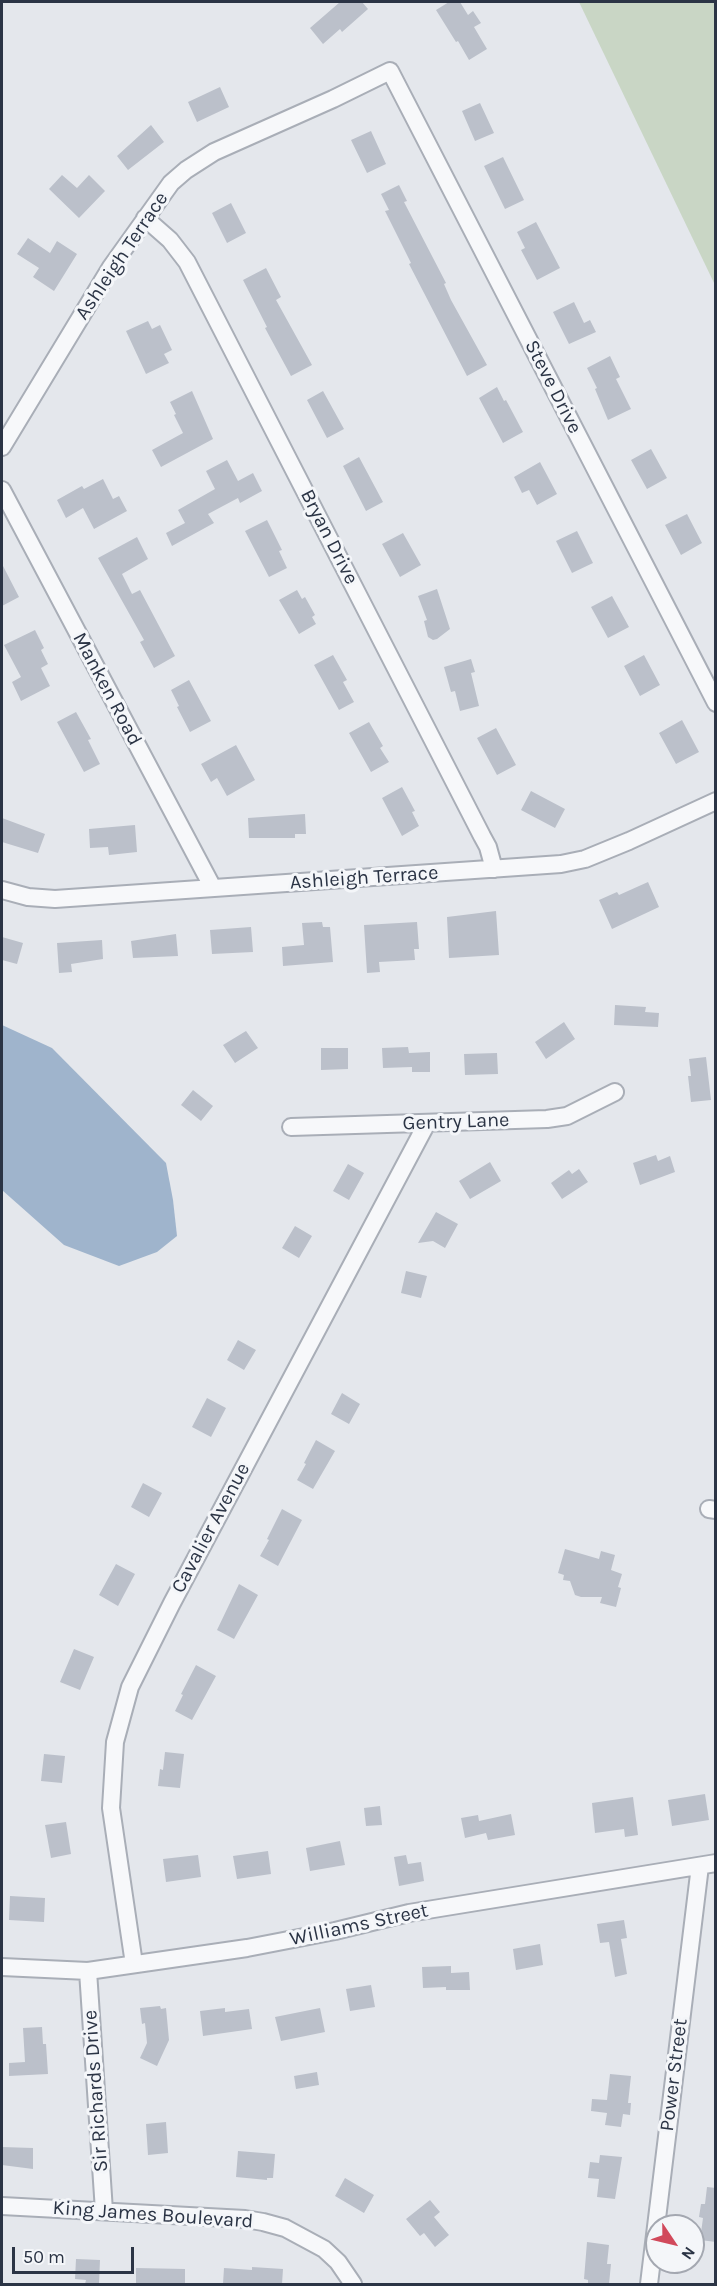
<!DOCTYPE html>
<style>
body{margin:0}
#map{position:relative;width:717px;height:2286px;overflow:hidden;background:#e4e7ec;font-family:Karla,sans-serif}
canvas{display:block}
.frame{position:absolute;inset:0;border:3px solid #2b3445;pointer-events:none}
.north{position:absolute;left:645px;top:2214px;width:60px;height:60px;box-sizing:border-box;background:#f4f6f9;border:2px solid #a4a8b1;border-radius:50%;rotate:125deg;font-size:16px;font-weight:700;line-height:24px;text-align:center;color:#2b3445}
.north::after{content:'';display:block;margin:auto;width:21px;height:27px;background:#d1495b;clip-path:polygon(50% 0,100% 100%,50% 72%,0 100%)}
.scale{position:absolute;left:12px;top:2247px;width:122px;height:27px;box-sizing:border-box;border:3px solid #2b3445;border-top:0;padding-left:8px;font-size:18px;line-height:21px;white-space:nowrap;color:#2b3445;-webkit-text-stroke:4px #f4f6f9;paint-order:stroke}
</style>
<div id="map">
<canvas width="717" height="2286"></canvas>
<div class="frame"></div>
<div class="north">N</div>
<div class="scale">50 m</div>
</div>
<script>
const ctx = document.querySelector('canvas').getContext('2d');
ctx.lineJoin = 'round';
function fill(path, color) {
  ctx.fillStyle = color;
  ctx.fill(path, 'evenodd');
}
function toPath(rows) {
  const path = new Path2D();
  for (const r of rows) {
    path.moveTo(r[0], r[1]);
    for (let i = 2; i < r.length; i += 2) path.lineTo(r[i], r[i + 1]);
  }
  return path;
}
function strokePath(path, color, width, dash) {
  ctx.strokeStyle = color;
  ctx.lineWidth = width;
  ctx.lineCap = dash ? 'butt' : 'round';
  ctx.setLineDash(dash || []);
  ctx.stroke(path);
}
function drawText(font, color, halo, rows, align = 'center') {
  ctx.font = font + ' Karla,sans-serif';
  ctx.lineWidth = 6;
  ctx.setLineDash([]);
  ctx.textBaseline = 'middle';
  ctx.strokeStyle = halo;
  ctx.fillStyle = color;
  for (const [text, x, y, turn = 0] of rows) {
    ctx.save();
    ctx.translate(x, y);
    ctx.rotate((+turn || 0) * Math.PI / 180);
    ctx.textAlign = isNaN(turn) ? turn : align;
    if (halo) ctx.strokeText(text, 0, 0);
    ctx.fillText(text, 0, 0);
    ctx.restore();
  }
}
fill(toPath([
 [579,2,715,2,715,285]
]), '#c9d6c5');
fill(toPath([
 [2,1025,52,1048,166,1163,173,1200,177,1236,157,1252,119,1266,64,1245,2,1190]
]), '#9fb4cc');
fill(toPath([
 [340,2,362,2,368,9,342,32,340,29,323,44,310,28],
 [449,2,460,2,468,15,473,11,481,23,474,27,487,49,469,60,458,41,456,42,436,10],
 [220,87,229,107,197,122,188,102],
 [480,103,494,133,475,141,462,111],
 [151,125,164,142,128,170,117,156],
 [371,131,386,164,367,173,351,140],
 [503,157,524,200,505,209,484,166],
 [62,175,77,188,89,175,105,191,79,218,49,189],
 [399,185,407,201,404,202,446,283,444,284,451,300,487,365,467,376,409,264,411,263,385,211,389,210,381,194],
 [231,203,246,233,227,243,212,213],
 [536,222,560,268,537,280,521,250,525,248,517,232],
 [28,238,50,253,57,241,77,254,54,291,33,277,39,268,17,254],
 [266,268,281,297,276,300,312,365,291,376,265,328,267,327,243,280],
 [574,302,584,323,590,320,596,332,569,344,553,312],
 [148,321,152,329,160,325,172,350,164,354,169,363,146,374,126,331],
 [610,356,620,377,616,379,631,409,608,420,595,389,597,388,587,368],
 [497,387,504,401,506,400,523,432,503,443,479,398],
 [192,391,213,439,161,467,152,450,183,433,174,415,176,414,170,402],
 [323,391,344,429,327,438,307,400],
 [651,449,667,478,647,489,631,460],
 [359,457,383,502,366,511,343,466],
 [227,460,238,481,253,473,262,491,240,503,238,498,208,514,214,523,172,546,166,533,185,523,178,510,215,489,206,471],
 [540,462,557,494,537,505,529,490,522,493,514,477],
 [103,479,113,499,119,496,127,511,94,529,83,508,66,518,57,500,82,486,84,489],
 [687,514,702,543,681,555,665,525],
 [267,520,282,550,279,551,287,568,269,577,245,531],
 [577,531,593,563,572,573,556,541],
 [403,533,421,565,400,577,382,544],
 [137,537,148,559,122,574,132,594,140,590,175,656,154,668,140,642,144,640,98,558],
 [2,564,19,597,2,606],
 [437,589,450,629,437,639,433,640,428,637,424,621,427,620,418,596],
 [297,590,302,599,305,597,315,615,312,617,316,624,299,634,279,600],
 [612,596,629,627,608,638,591,607],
 [35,630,44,648,41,650,48,664,41,668,50,686,21,701,12,682,21,677,4,645],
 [333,655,347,680,343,682,354,702,339,710,314,665],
 [644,655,660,685,640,696,624,666],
 [471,659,475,672,471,673,479,706,460,711,455,691,451,692,444,667],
 [189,680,211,721,190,732,177,707,179,706,171,690],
 [76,712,91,739,88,740,100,764,84,772,57,722],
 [682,720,699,752,676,764,659,733],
 [369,722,383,746,380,748,389,762,371,772,349,733],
 [496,728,516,765,497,775,477,738],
 [236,745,255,780,227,796,217,778,211,782,201,764],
 [402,787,415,811,412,812,419,826,402,836,382,798],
 [531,791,565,809,555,828,521,810],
 [305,814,306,834,295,834,295,838,249,838,248,818],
 [2,818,45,834,38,853,2,842],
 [135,825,137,852,109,855,108,847,90,848,89,829],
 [648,882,659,907,612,929,599,900,617,892,619,895],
 [496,911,499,955,449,958,447,917],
 [322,922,323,927,330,927,333,962,283,966,282,947,304,945,302,923],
 [417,922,419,949,414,949,415,960,379,962,380,972,367,973,364,925],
 [251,927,253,952,212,954,210,930],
 [176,934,178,956,133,958,131,941],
 [2,937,23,943,17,964,2,960],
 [102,940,103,959,71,964,72,972,59,973,57,943],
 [615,1005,646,1007,645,1012,659,1013,658,1027,614,1025],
 [564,1022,575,1039,546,1059,535,1042],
 [246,1031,258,1048,235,1063,223,1045],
 [408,1047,409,1053,430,1052,430,1072,412,1072,412,1067,383,1068,382,1048],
 [321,1048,348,1048,348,1069,321,1070],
 [497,1053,498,1074,465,1075,464,1054],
 [706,1057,711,1100,691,1102,688,1076,691,1076,689,1059],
 [193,1090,213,1106,201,1121,181,1105],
 [656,1155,658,1161,670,1156,675,1172,640,1185,633,1163],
 [490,1162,501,1181,470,1199,459,1181],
 [348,1164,364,1173,349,1200,333,1191],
 [579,1169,588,1182,562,1199,551,1183,569,1170,572,1174],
 [436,1212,458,1224,445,1248,433,1241,418,1243],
 [295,1226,312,1236,299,1258,282,1248],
 [406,1271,427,1276,421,1298,401,1293],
 [238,1340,256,1350,244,1370,227,1360],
 [342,1393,360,1404,349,1424,331,1414],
 [207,1398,226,1408,211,1437,192,1427],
 [316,1440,335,1451,313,1489,297,1480,306,1464,304,1463],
 [143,1483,162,1493,149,1517,131,1507],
 [282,1509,302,1520,278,1566,260,1556,269,1540,267,1539],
 [565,1549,599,1559,601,1551,615,1555,611,1570,622,1574,618,1587,621,1588,616,1607,600,1603,602,1597,581,1597,575,1595,570,1581,563,1580,564,1575,558,1573],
 [116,1564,135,1574,118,1606,99,1595],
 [239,1584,258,1595,234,1639,217,1630],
 [74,1649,94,1657,80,1690,60,1682],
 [196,1665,216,1676,192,1720,175,1711,183,1695,181,1694],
 [165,1752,184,1754,180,1788,158,1786,160,1769,163,1770],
 [44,1754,65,1756,62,1783,41,1781],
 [705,1794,709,1820,672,1826,668,1800],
 [633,1797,638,1835,625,1837,624,1829,595,1833,592,1803],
 [380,1806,382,1825,366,1826,364,1808],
 [511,1814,515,1835,488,1840,486,1833,465,1838,461,1818,478,1815,479,1821],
 [66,1822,71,1854,51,1858,45,1825],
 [340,1841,345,1865,310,1871,306,1848],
 [268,1851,271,1874,237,1879,233,1856],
 [198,1855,201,1877,166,1882,163,1859],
 [406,1855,408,1864,421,1862,424,1881,399,1886,394,1857],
 [10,1896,45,1898,44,1922,9,1920],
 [624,1920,627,1938,621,1939,627,1974,615,1977,609,1942,600,1943,597,1924],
 [540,1944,543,1965,516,1970,513,1949],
 [451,1966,451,1973,469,1972,470,1990,446,1990,446,1987,423,1988,422,1967],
 [371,1985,375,2007,350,2011,346,1989],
 [160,2006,161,2009,166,2008,169,2040,157,2066,140,2058,147,2043,145,2023,142,2024,140,2008],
 [225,2008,225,2012,249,2009,252,2029,203,2036,200,2011],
 [320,2008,325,2032,281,2041,275,2017],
 [42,2027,43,2044,46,2044,48,2074,9,2076,9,2063,25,2062,23,2028],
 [317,2072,319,2085,296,2089,294,2076],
 [610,2074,631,2076,628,2103,631,2103,630,2115,623,2114,621,2127,605,2125,607,2113,591,2111,592,2099,607,2100],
 [166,2122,168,2153,148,2155,146,2124],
 [2,2147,33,2148,33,2169,2,2165],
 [238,2151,275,2154,273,2178,267,2178,267,2180,236,2177],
 [600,2155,622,2157,615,2199,597,2197,599,2179,588,2178,590,2162,599,2163],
 [345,2178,374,2195,364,2213,335,2196],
 [707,2187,716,2188,716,2242,700,2240,703,2218,699,2217,701,2204,705,2204],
 [430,2200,440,2212,434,2217,449,2235,435,2247,424,2233,420,2236,406,2219],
 [587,2242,609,2245,607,2264,611,2264,609,2284,588,2284,588,2280,584,2279],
 [76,2259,100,2260,99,2284,85,2284,86,2280,75,2279],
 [252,2267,283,2269,282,2284,223,2284,224,2268,252,2270],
 [136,2268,185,2269,185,2284,136,2284]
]), '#bbc0ca');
const minor = toPath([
 [145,218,170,240,187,262,482,836,488,847,494,869],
 [2,447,111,267,171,183,186,170,214,152,333,99,390,71,716,703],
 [2,490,213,888],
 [2,890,28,897,55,899,561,864,585,859,629,841,716,801],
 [291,1127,547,1119,567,1116,615,1092],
 [709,1509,716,1510],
 [134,1964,111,1808,115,1742,130,1687,172,1603,427,1123],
 [2,1967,88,1971,247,1948,335,1931,409,1913,716,1863],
 [88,1971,104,2211],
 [2,2206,245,2219,263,2222,285,2228,324,2249,338,2262,353,2284],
 [649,2284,700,1866]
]);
strokePath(minor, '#a9aeb7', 20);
strokePath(minor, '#f7f8fa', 16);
drawText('20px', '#2b3445', '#f4f6f9', [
 ["Ashleigh Terrace",122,256,-56],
 ["Steve Drive",553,387,63],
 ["Bryan Drive",329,537,63],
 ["Manken Road",107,689,62],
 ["Ashleigh Terrace",364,878,-4],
 ["Gentry Lane",456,1122,-2],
 ["Cavalier Avenue",211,1528,-62],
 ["Williams Street",359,1925,-12],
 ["Power Street",674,2075,-83],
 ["Sir Richards Drive",96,2091,-94],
 ["King James Boulevard",153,2215,4]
]);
</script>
